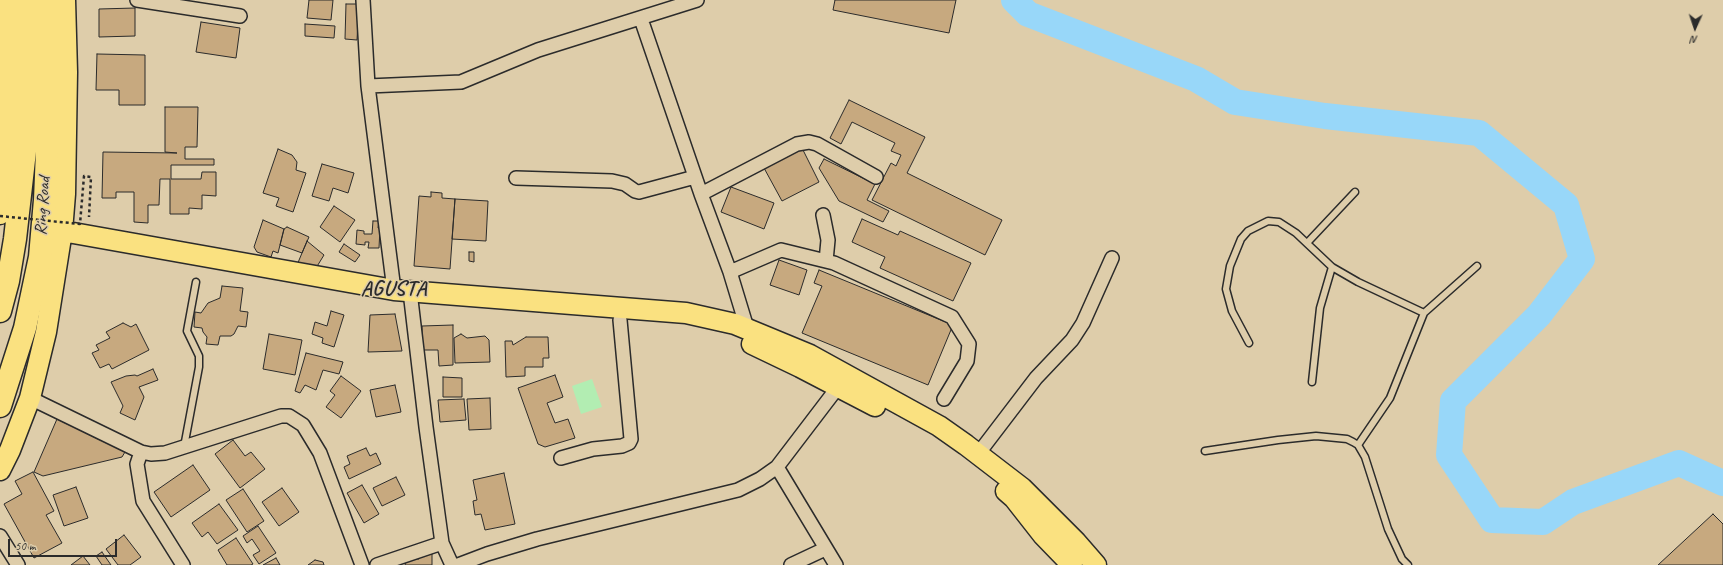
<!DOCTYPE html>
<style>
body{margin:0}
#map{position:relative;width:1723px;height:565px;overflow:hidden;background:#decdaa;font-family:Caveat,sans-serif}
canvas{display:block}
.north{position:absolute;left:1675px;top:8px;width:40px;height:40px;-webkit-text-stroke:3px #decdaa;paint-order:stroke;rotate:183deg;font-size:11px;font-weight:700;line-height:16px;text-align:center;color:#2b2b2b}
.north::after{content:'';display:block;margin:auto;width:14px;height:18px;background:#2b2b2b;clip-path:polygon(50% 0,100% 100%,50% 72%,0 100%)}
.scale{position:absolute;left:8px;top:539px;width:109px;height:18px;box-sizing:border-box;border:2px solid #2b2b2b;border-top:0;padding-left:5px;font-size:12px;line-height:14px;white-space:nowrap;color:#2b2b2b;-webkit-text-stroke:3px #decdaa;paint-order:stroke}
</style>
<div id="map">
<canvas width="1723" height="565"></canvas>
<div class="north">N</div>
<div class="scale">50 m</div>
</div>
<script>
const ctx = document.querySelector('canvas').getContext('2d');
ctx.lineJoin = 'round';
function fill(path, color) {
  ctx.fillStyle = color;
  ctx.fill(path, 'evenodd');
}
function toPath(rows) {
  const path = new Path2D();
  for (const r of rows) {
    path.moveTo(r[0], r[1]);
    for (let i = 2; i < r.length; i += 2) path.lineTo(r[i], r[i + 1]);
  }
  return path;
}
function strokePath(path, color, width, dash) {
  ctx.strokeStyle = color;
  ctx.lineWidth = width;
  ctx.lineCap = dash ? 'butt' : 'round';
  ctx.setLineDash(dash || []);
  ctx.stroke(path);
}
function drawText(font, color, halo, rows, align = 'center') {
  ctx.font = font + ' Caveat,sans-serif';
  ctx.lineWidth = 3;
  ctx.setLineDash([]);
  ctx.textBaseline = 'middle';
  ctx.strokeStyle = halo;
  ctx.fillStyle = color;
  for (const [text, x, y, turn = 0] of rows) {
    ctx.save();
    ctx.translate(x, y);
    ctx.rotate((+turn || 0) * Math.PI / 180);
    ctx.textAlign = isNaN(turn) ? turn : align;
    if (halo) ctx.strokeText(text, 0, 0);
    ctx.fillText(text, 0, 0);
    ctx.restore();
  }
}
fill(toPath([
 [592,379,602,407,581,414,572,386]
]), '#b2edb2');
strokePath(toPath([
 [1014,0,1028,14,1196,79,1235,102,1325,116,1479,133,1566,205,1582,259,1539,315,1453,401,1449,455,1492,520,1543,522,1573,502,1679,463,1723,483]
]), '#98d7f9', 26);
const building = toPath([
 [309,0,333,0,331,20,307,18,309,0],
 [835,0,956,0,949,33,833,10,835,0],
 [346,4,359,4,357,40,345,39,346,4],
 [135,8,135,36,99,37,99,9,135,8],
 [201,22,240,28,236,58,196,52,201,22],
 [305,24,335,26,334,38,305,36,305,24],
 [97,54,145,55,145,105,119,105,119,90,96,90,97,54],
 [849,100,925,137,907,173,1002,220,985,255,872,200,891,163,896,166,901,155,891,151,895,143,852,122,841,144,830,138,849,100],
 [165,107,198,107,197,147,185,147,185,159,214,159,214,165,171,165,171,179,201,179,202,172,216,172,216,196,202,195,202,209,189,208,189,214,170,214,170,179,160,179,159,205,148,205,148,223,134,222,134,192,116,192,116,198,102,198,103,152,177,153,165,152,165,107],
 [802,148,819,182,782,201,764,168,802,148],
 [278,149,292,155,297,162,296,170,306,173,293,212,276,206,279,198,263,193,278,149],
 [824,159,875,184,867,200,889,211,883,222,839,201,819,168,824,159],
 [322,164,354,173,348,193,333,188,329,201,312,196,322,164],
 [731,187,774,203,764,229,721,212,731,187],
 [431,192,442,193,442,198,455,199,450,269,414,266,419,196,431,197,431,192],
 [455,199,488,201,486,241,452,239,455,199],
 [334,206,355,220,340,242,320,227,334,206],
 [862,219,898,235,900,231,971,263,953,301,880,268,885,257,852,242,862,219],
 [263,220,284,229,278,253,273,251,271,257,257,252,254,247,263,220],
 [373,221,379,221,378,228,380,228,379,248,368,248,369,242,365,242,365,245,356,244,357,230,364,231,364,234,372,234,373,221],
 [287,227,309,237,302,253,280,245,284,229,287,227],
 [307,241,324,255,316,268,297,265,307,241],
 [344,244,360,255,355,262,339,252,344,244],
 [469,252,474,252,474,262,469,261,469,252],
 [779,260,807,270,799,295,770,285,779,260],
 [819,270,953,325,928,385,802,333,822,286,814,283,819,270],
 [222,286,243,288,240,311,248,312,246,327,238,326,234,334,231,336,220,336,218,345,206,344,207,337,203,332,202,328,194,327,195,312,201,313,208,303,220,298,222,286],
 [331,311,344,315,334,347,322,343,323,338,312,334,315,322,327,326,331,311],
 [395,314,402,351,368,352,370,315,395,314],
 [123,323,131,327,136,324,149,350,112,369,109,364,100,368,92,353,99,350,96,345,110,338,106,332,123,323],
 [453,325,453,365,439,366,438,350,422,350,422,326,453,325],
 [269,334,302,340,295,375,263,369,269,334],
 [461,334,467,338,485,336,489,340,490,362,455,363,454,338,461,334],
 [526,337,548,337,549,358,543,358,543,367,525,367,525,376,506,377,505,341,512,341,513,345,526,337],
 [306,353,343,362,339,374,323,370,316,390,305,385,300,393,295,391,306,353],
 [153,369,158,380,139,387,144,397,135,420,120,413,123,406,111,382,126,376,135,375,137,376,153,369],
 [555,375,563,397,547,403,555,423,568,419,575,438,545,447,538,444,518,388,555,375],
 [341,376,361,391,341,418,326,407,335,395,330,391,341,376],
 [443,377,462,378,462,397,443,397,443,377],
 [395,385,401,412,376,417,370,390,395,385],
 [490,398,491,429,469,430,467,399,490,398],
 [464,399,466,420,440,422,438,400,464,399],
 [57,419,125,452,122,457,43,476,34,472,57,419],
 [233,440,245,456,251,452,265,469,240,488,215,454,233,440],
 [366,448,370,456,376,453,381,464,349,479,344,467,350,464,347,456,366,448],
 [193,465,210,490,171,517,154,492,193,465],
 [33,472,54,511,46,515,62,543,34,558,4,504,22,494,15,481,33,472],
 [504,473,515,524,485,530,481,514,475,515,473,501,477,500,473,480,504,473],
 [396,477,405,495,382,506,373,488,396,477],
 [362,485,379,514,364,523,347,493,362,485],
 [76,487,88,518,64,526,53,495,76,487],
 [282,488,299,512,279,526,262,502,282,488],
 [243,489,264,521,247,532,226,500,243,489],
 [219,504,238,530,217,544,208,532,202,537,192,523,219,504],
 [1713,514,1723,524,1723,565,1658,565,1713,514],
 [258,526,276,553,259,564,253,555,260,551,252,539,247,543,243,536,258,526],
 [124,535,141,557,130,565,118,565,106,549,124,535],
 [236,538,253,564,251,565,227,565,218,550,236,538],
 [102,552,111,565,102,565,96,556,102,552],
 [420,553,432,554,432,565,405,565,407,558,419,559,420,553],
 [83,556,90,565,71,565,83,556],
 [276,558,280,565,263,565,276,558],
 [315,560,323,562,324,565,308,565,315,560]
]);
fill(building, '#c7a97f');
strokePath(building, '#2b2b2b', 1);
const lane = toPath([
 [1307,243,1355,192],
 [1249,343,1232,311,1226,289,1230,266,1241,239,1248,231,1268,221,1279,222,1296,233,1332,267,1358,282,1424,313],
 [1312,382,1320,308,1332,267],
 [1358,445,1390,398,1424,313,1477,266],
 [184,447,199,367,199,356,187,331,196,282],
 [1205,451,1278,440,1316,436,1347,439,1353,442,1358,445,1365,457,1388,529,1402,559,1408,565]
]);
const street = toPath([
 [137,0,240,16],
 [363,0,368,86,394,290],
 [641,19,701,194,730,272,747,328],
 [368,86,461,82,538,50,697,0],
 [516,178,612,181,625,184,635,191,639,192,695,177],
 [701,194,797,144,809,142,817,144,876,177],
 [823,215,828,240,826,261],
 [730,272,781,250,834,263,952,317,969,344,967,361,944,399],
 [411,300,426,427,442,543,452,565],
 [30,398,141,452,151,454,165,453,281,416,289,416,303,425,320,453,362,565],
 [141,452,137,464,143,501,183,565],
 [978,454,1036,378,1072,340,1083,323,1112,258],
 [561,458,593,449,622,446,629,443,631,439,620,320],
 [777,467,836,565],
 [0,536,18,565],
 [377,565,442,543],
 [458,565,487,554,537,539,738,490,760,479,777,467,838,387],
 [791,565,825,549]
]);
const primary = toPath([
 [0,214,4,190,6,139,7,73,5,0],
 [62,231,394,290,686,313,735,324,810,355,939,426,966,445,1022,488,1076,542,1096,565],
 [752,344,800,367,875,406],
 [0,470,10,450,30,398,46,332,62,231,65,194,67,72,65,0],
 [1006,491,1014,498,1043,535,1072,565]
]);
const highway = toPath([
 [0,311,8,281,15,239,26,142,26,0],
 [0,406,25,328,40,257,45,200,47,151,47,0]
]);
strokePath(lane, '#2b2b2b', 9);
strokePath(street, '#2b2b2b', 16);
strokePath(primary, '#2b2b2b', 23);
strokePath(highway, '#2b2b2b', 25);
strokePath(lane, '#decdaa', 6);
strokePath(street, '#decdaa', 13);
strokePath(primary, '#fae180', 20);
strokePath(highway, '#fae180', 22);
strokePath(toPath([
 [0,216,80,224,84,176,91,177,89,217]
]), '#2b2b2b', 2.5, [3, 3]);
drawText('17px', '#2b2b2b', '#decdaa', [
 ["Ring Road",43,206,-86]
]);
ctx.letterSpacing = '1px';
drawText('bold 21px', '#2b2b2b', '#decdaa', [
 ["AGUSTA",394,289]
]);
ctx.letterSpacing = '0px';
</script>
